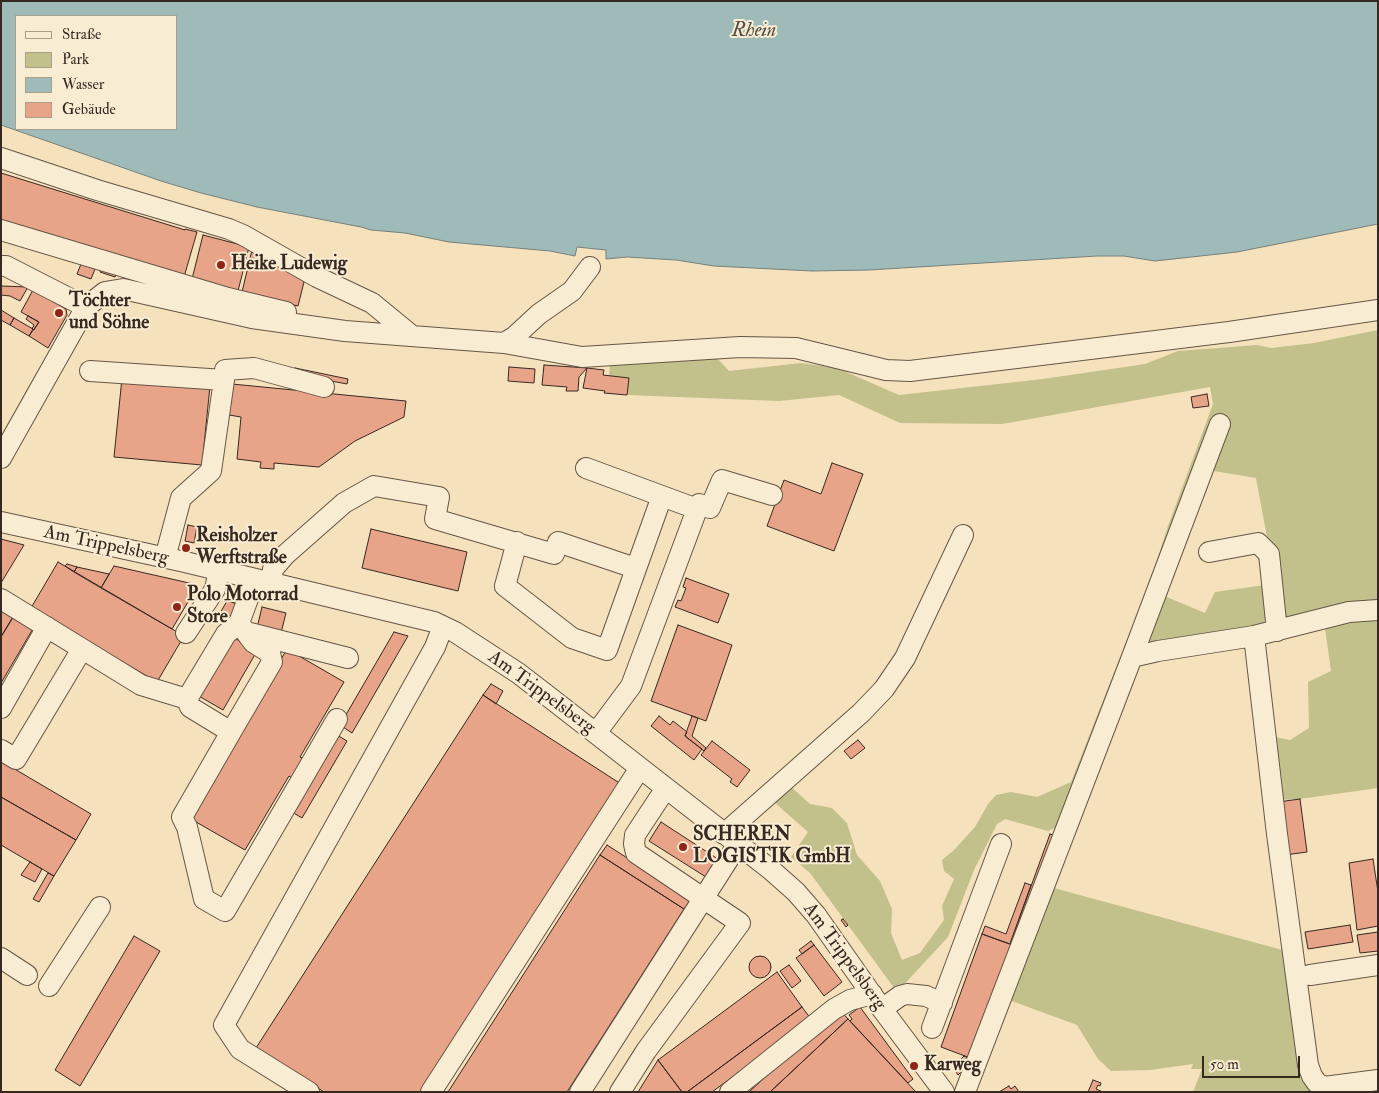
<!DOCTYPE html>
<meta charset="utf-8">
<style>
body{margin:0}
#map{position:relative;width:1379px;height:1093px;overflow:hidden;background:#f5e1bb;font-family:"IM FELL Double Pica",serif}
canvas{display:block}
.frame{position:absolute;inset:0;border:2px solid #372820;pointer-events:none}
.legend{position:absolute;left:15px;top:15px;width:162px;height:115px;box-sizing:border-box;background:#f8ecd3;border:1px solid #ab9e8b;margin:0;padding:6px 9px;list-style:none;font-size:15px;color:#372820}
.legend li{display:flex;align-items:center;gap:10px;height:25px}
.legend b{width:25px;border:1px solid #ab9e8b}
.scale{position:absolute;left:1202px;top:1056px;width:98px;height:22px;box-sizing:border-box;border:2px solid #372820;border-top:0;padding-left:6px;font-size:15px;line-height:18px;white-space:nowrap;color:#372820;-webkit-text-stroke:4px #f8ecd3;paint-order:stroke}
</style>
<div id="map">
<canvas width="1379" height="1093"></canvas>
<div class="frame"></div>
<ul class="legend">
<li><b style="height:6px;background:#f8ecd3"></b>Straße</li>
<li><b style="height:14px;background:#c2c18c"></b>Park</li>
<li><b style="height:14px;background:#9fbbb9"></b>Wasser</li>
<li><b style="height:14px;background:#e8a488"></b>Gebäude</li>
</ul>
<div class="scale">50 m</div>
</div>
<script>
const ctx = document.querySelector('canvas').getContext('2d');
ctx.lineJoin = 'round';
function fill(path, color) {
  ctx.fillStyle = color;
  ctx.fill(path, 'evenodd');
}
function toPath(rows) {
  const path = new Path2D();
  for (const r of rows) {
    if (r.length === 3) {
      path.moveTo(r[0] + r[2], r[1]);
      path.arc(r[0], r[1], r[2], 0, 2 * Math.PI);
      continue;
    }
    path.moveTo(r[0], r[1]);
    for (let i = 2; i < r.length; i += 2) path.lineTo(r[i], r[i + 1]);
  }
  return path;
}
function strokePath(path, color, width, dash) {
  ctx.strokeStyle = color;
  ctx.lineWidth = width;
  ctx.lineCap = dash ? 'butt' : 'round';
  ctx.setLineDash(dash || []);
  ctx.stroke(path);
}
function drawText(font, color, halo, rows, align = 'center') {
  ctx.font = font + ' "IM FELL Double Pica",serif';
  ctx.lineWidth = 4;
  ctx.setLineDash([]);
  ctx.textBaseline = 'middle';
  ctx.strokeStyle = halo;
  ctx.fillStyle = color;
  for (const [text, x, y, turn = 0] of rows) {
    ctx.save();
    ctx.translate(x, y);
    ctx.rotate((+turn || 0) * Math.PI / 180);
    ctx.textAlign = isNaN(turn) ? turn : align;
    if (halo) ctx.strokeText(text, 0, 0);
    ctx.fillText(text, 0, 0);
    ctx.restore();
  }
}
fill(toPath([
 [1378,330,1378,601,1282,618,1256,478,1208,470,1162,595,1205,613,1215,592,1265,585,1267,626,1152,647,1142,620,1057,827,1048,831,1005,819,997,824,974,870,948,937,897,992,810,873,791,857,808,832,774,802,790,786,810,804,832,808,847,823,857,855,880,881,892,909,891,933,902,960,920,953,944,920,942,906,954,879,944,871,942,860,954,850,975,827,988,804,996,795,1011,792,1037,797,1071,782,1126,642,1139,615,1168,526,1213,404,1210,387,1002,424,900,423,839,395,779,401,627,395,629,378,609,376,610,363,686,358,718,359,729,371,801,363,837,368,899,395,1043,379,1145,364,1178,351,1257,345,1271,348,1314,343],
 [1378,615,1378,788,1300,799,1278,800,1270,736,1290,740,1309,728,1308,682,1331,671,1324,621],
 [1050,887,1290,952,1312,1092,1193,1092,1202,1069,1191,1069,1193,1064,1150,1070,1111,1071,1098,1059,1077,1025,1009,1000]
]), '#c2c18c');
const water = toPath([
 [1,1,1378,1,1378,224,1237,252,1155,261,1124,256,1097,256,869,270,812,271,714,266,676,260,627,257,606,259,606,250,577,247,575,256,550,251,449,242,405,233,371,230,361,227,257,207,201,193,161,181,1,125,1,1],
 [16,16,176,16,176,129,16,129,16,16]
]);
fill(water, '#9fbbb9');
strokePath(water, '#75807c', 1);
const building = toPath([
 [1,173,185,230,185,229,197,232,184,277,1,222,1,173],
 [203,235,249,247,238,291,192,279,203,235],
 [252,250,305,278,298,306,242,292,252,250],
 [81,264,95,269,91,279,77,274,81,264],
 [102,266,117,271,115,277,100,272,102,266],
 [1,286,28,287,20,301,10,296,1,295,1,286],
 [33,290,66,309,67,315,48,348,29,336,39,322,21,312,33,290],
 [1,310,14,318,10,325,1,320,1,310],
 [28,316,39,322,34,330,32,329,34,325,26,319,28,316],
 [14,318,33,329,29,336,10,325,14,318],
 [544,365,587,368,579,377,578,391,566,391,567,387,542,385,544,365],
 [509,367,535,369,534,383,508,381,509,367],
 [295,368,348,379,347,384,294,374,295,368],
 [587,368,604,370,603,375,629,378,627,395,604,393,605,391,583,388,587,368],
 [122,378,210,386,202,465,114,457,122,378],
 [232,384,406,401,404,417,355,441,319,467,274,463,274,469,260,468,261,462,237,459,241,417,229,415,232,384],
 [1207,394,1209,406,1193,408,1191,397,1207,394],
 [832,463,863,474,834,551,767,526,784,480,821,494,832,463],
 [188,525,197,527,194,543,185,541,188,525],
 [371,529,467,552,458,591,362,568,371,529],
 [1,539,24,545,1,583,1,539],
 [58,562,184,636,157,682,31,608,58,562],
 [67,564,77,567,74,572,65,566,67,564],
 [114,566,198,585,172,629,101,588,114,566],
 [77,567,109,574,101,588,74,572,77,567],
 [686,578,729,594,718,623,675,607,678,600,681,601,686,588,683,587,686,578],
 [227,601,235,603,236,608,231,616,220,613,227,601],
 [262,607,286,613,281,633,257,628,262,607],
 [1,608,14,615,2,635,1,635,1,608],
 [14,616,34,627,1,683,1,637,14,616],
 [678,625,732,645,706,721,651,701,678,625],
 [394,632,408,636,352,733,340,725,394,632],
 [231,636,257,651,223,710,197,695,231,636],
 [287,649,344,682,300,757,307,760,292,778,289,776,245,850,189,818,287,649],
 [491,684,503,691,496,704,483,695,491,684],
 [483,695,621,784,424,1092,324,1092,256,1048,483,695],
 [659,716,670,725,673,721,687,732,685,736,702,749,694,760,651,726,659,716],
 [692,716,698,718,692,736,706,748,704,751,685,736,692,716],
 [337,735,347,741,302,818,292,812,337,735],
 [858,740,865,748,851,759,844,751,858,740],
 [712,741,750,770,737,787,730,782,732,779,701,755,712,741],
 [1,761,91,814,76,840,1,797,1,761],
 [1,797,76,840,54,876,1,845,1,797],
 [1300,799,1307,852,1285,855,1278,802,1300,799],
 [661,822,718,859,706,877,649,841,661,822],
 [1050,834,1056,836,1015,946,1010,944,1050,834],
 [607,845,691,899,684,909,600,855,607,845],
 [600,855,684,909,567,1092,448,1092,600,855],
 [1373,859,1378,892,1378,926,1357,930,1349,863,1373,859],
 [30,862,42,869,35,882,21,875,30,862],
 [48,873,54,876,39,902,33,899,48,873],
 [1025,883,1031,885,1010,944,982,934,985,926,1006,934,1025,883],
 [843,919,848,925,846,927,841,920,843,919],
 [1350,925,1353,942,1308,949,1305,932,1350,925],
 [1378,932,1378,951,1360,953,1357,935,1378,932],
 [982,934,1015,946,973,1059,941,1047,982,934],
 [134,936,160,951,80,1086,55,1070,134,936],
 [811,941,814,945,802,954,799,950,811,941],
 [814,945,842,982,824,996,796,958,814,945],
 [760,967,11],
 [789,965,801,981,792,988,780,971,789,965],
 [777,972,802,1007,687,1092,682,1092,658,1060,777,972],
 [802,1007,811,1019,712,1092,687,1092,802,1007],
 [860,1007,913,1079,908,1083,850,1021,852,1019,849,1015,860,1007],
 [839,1009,848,1019,770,1092,749,1092,839,1009],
 [848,1019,916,1092,770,1092,848,1019],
 [964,1056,973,1060,958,1075,953,1067,964,1056],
 [658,1060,682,1092,638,1092,658,1060],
 [1093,1080,1101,1083,1100,1086,1098,1085,1096,1089,1103,1092,1088,1092,1093,1080],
 [1009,1086,1011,1089,1015,1086,1019,1092,999,1092,1009,1086]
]);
fill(building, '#e8a488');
strokePath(building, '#372820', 1);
const minor = toPath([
 [1,158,97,190,229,229,243,235,317,277,372,303,411,335],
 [1,230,228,298,286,312],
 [1,266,6,266,86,307],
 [504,343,514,337,539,314,572,291,590,267],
 [90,371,224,380,211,471,181,498,165,558],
 [224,380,225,370,254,368,324,387],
 [1,458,86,307,105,292,123,289,252,318,345,331,504,343,582,357,740,347,796,348,886,370,910,371,1229,332,1378,310],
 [586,468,697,509],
 [1,522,185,562,434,622,455,632,518,673,544,693,770,869,796,892,816,915,882,1009,944,1092],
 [517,542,505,586,572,638,607,650,662,496],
 [1209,552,1258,543,1269,554,1277,631],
 [271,584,273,569,285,555,344,503,374,486,439,497,435,519,554,554,558,542,635,568],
 [1,599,141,685,187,699],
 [239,623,253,642,270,653,272,662,231,732,190,707,187,699,226,634,239,623,255,580],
 [246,632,348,658],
 [186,633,215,589,219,571],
 [1254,636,1277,834,1308,1065,1312,1076,1317,1083,1324,1087,1378,1080],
 [1132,657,1220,424],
 [1,708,47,627],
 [231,732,182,817,187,827,204,899,225,911,337,719],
 [596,733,631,686,699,504,710,508,722,480,772,495],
 [1,750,16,759,82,649],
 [724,834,861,713,884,689,905,658,963,535],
 [1,958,27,975],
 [1310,975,1378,965],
 [49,986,100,907],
 [882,1009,900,996,907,994,926,996,942,1003],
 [932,1028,1001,844],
 [309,1092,240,1049,224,1025,435,647,443,626],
 [431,1092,640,768],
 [580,1092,738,844],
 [620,1092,646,1051,740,923,636,853,634,844,635,835,666,788],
 [730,1092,834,1009,850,1000,872,994],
 [965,1092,1132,657,1158,651,1254,636,1349,612,1378,610]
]);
strokePath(minor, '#665647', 22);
strokePath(minor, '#f8ecd3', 20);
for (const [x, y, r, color] of [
 [221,265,5,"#8f2418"],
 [59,313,5,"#8f2418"],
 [186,548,5,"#8f2418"],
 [177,607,5,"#8f2418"],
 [683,847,5,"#8f2418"],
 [914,1066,5,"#8f2418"]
]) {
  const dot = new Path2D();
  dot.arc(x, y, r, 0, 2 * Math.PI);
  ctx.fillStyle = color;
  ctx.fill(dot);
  strokePath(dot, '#f8ecd3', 2);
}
drawText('bold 19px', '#372820', '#f8ecd3', [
 ["Heike Ludewig",231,265],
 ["Töchter",69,302],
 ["und Söhne",69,324],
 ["Reisholzer",196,537],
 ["Werftstraße",196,559],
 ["Polo Motorrad",187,596],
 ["Store",187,618],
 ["SCHEREN",693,836],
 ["LOGISTIK GmbH",693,858],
 ["Karweg",924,1066]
], 'left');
drawText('19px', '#372820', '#f8ecd3', [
 ["Am Trippelsberg",106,546,12],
 ["Am Trippelsberg",541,693,36],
 ["Am Trippelsberg",844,957,54]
]);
drawText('italic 20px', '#514d46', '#f8ecd3', [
 ["Rhein",754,32]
]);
</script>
